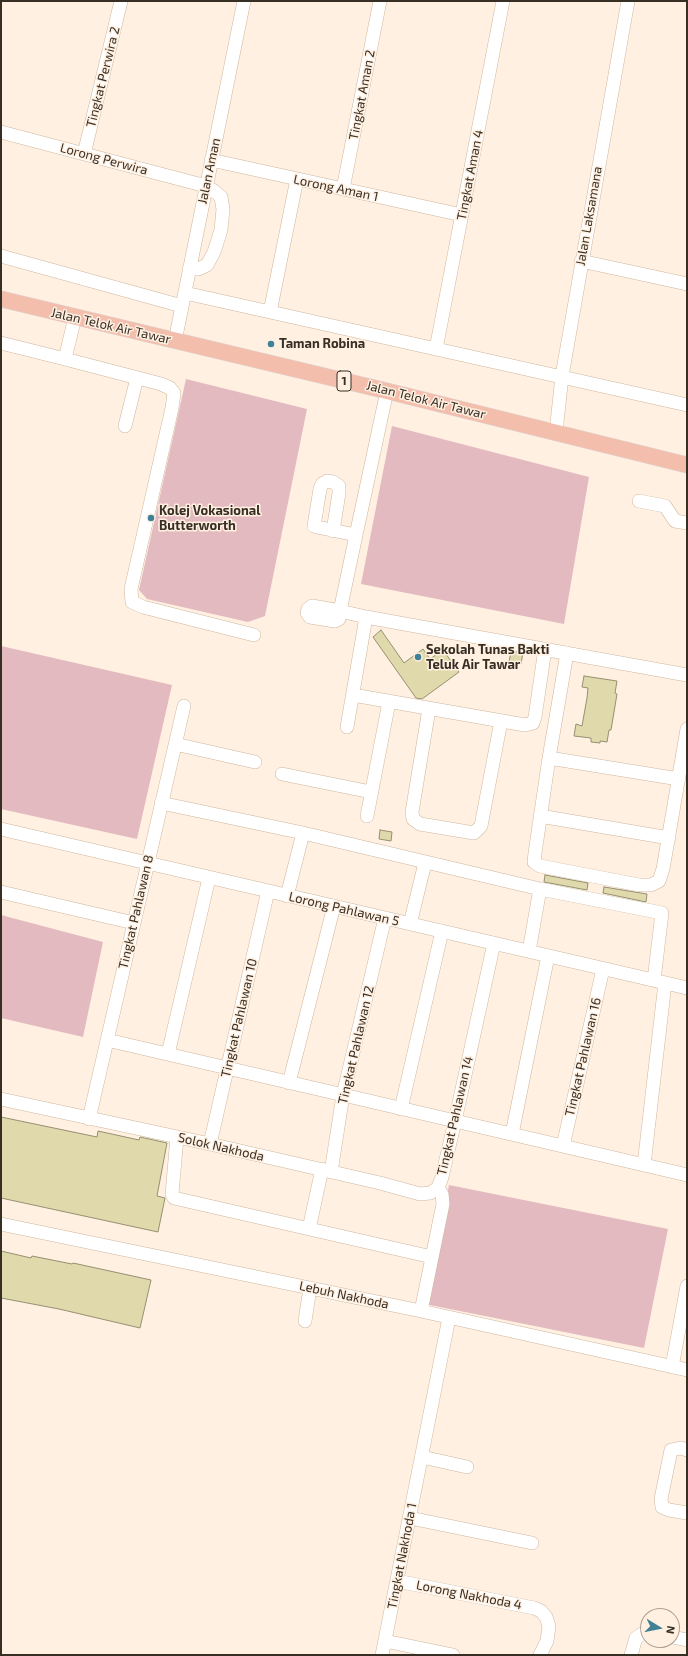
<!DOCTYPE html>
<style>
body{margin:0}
#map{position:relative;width:688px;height:1656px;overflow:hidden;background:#fff0e1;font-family:"Exo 2",sans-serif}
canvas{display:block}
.frame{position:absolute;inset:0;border:2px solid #372e24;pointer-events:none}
.north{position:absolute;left:640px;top:1608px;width:40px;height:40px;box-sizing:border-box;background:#fff0e1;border:1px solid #afa295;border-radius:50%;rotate:100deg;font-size:11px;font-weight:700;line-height:16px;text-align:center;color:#372e24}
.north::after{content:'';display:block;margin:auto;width:14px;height:18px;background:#428096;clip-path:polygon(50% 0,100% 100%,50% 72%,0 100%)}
</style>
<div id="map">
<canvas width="688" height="1656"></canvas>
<div class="frame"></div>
<div class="north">N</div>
</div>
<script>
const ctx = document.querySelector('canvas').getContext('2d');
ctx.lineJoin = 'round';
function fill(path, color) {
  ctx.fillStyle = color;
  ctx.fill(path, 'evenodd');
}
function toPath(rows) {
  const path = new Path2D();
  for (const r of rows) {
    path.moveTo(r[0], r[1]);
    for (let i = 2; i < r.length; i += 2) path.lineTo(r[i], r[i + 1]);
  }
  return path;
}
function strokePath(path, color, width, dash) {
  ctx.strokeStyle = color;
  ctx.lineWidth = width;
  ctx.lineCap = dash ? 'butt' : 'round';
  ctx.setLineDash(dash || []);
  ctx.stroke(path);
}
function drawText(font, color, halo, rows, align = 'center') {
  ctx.font = font + ' "Exo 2",sans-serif';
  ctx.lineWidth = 3;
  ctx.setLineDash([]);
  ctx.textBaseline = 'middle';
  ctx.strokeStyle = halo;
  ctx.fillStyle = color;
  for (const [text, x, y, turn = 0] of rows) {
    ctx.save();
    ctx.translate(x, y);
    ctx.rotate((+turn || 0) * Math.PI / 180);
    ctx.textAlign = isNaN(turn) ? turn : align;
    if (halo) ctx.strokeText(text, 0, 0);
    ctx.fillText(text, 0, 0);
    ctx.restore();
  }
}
fill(toPath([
 [186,379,307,409,265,616,248,622,147,599,139,590],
 [392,426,589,477,564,624,361,584],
 [1,646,172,685,137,839,1,809],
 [1,915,103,942,83,1037,1,1018],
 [449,1185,668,1229,644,1348,425,1304]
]), '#e3bac0');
const building = toPath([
 [381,630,404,663,423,649,430,659,443,650,459,672,422,699,416,698,373,637,381,630],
 [511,651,523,653,521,664,509,662,511,651],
 [584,676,617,681,615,693,617,694,611,730,609,730,607,742,600,741,600,743,591,742,591,738,574,736,576,724,582,726,587,698,588,688,582,687,584,676],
 [380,830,392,832,391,841,379,839,380,830],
 [545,875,588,883,587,890,544,882,545,875],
 [604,887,647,894,646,902,603,893,604,887],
 [1,1117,97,1137,98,1131,139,1140,140,1137,167,1143,157,1196,165,1198,158,1232,1,1198,1,1117],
 [1,1251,31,1258,32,1256,72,1264,73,1263,151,1280,140,1328,59,1309,1,1298,1,1251]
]);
fill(building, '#e0d9ac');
strokePath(building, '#949071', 1);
const minor = toPath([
 [1,132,206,186,214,191,221,197,223,209,221,230,214,252,207,265,198,269,189,269],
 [84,154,121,1],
 [211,160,462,215],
 [343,189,380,1],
 [1,256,182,306],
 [581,261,687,284],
 [185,293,687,405],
 [270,312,297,179],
 [175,341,244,1],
 [1,343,65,359,75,317],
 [436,349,503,1],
 [65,359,161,384,170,388,174,393,172,408,131,589,132,602,143,607,254,635],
 [387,391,356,535,340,611,339,619,335,621,310,617,307,613,308,609,312,606,340,611,366,617,687,675],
 [125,426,137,378],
 [556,432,562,376,628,1],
 [639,501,665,506,675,521,687,523],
 [333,531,339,493,339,486,333,482,327,481,322,484,320,489,314,526,317,527,356,535],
 [567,653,549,758,535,853,534,862,540,866,639,885,651,885,659,881,663,869,687,729],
 [353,695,525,725,533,723,535,717,545,649],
 [429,709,412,812,413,819,420,824,474,833,481,826,501,721],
 [347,727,366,617],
 [175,744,255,762],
 [549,758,679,779],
 [282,774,371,792],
 [161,803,303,833,540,889,662,913,654,980],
 [367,816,389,702],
 [540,816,669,838],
 [1,829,687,988],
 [1,892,134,923],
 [287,896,303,833],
 [410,924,425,863],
 [529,951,540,889],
 [107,1040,687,1175],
 [168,1054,209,878],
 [289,1083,334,906],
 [1,1099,210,1144,380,1183,420,1194,430,1193,438,1188],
 [401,1109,442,931],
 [89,1119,184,706],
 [512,1134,548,956],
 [177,1137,172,1194,174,1198,432,1257],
 [210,1144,268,891],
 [563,1146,603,969],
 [644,1165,665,983],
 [331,1172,343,1095,385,918],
 [438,1188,442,1177,455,1121,494,943],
 [1,1224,421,1311,687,1370],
 [309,1229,322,1169],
 [421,1311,443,1204,442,1194,438,1188],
 [305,1321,310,1288],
 [672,1367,687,1286],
 [687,1450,681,1448,671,1450,661,1499,662,1507,669,1510,687,1513],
 [422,1457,467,1467],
 [410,1518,532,1543],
 [397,1581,534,1608,541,1611,546,1617,549,1626,547,1641,540,1655],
 [672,1637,687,1640],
 [385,1641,453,1655],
 [382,1655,449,1318],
 [631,1655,636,1638,642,1634,648,1634]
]);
const major = toPath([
 [1,299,387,391,687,465]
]);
strokePath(minor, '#ceb79e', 14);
strokePath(major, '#dbd9d8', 17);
strokePath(minor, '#fff', 13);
strokePath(major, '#f4bead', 16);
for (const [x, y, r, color] of [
 [271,344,4,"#428096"],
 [151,518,4,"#428096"],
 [418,657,4,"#428096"]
]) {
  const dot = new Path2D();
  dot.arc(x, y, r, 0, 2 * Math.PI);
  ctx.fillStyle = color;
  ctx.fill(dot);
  strokePath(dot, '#fff0e1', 1.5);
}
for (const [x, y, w] of [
 [344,381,14]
]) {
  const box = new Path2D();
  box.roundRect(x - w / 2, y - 10, w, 20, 3);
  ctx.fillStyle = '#fff0e1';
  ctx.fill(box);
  strokePath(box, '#372e24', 1);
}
drawText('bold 12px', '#372e24', null, [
 ["1",344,381]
]);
drawText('13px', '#372e24', '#fff0e1', [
 ["Tingkat Perwira 2",103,77,-76],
 ["Tingkat Aman 2",362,95,-79],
 ["Lorong Perwira",104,159,15],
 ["Jalan Aman",209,171,-78],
 ["Tingkat Aman 4",470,175,-79],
 ["Lorong Aman 1",336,188,12],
 ["Jalan Laksamana",589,216,-80],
 ["Jalan Telok Air Tawar",111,326,13],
 ["Jalan Telok Air Tawar",426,400,14],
 ["Lorong Pahlawan 5",344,909,13],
 ["Tingkat Pahlawan 8",136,912,-77],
 ["Tingkat Pahlawan 10",239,1018,-77],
 ["Tingkat Pahlawan 12",356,1045,-77],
 ["Tingkat Pahlawan 16",583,1057,-77],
 ["Tingkat Pahlawan 14",455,1116,-77],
 ["Solok Nakhoda",221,1147,13],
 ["Lebuh Nakhoda",344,1295,12],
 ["Tingkat Nakhoda 1",402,1556,-79],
 ["Lorong Nakhoda 4",469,1595,11]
]);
drawText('bold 13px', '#372e24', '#fff0e1', [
 ["Taman Robina",279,344],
 ["Kolej Vokasional",159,511],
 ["Butterworth",159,526],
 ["Sekolah Tunas Bakti",426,650],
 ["Teluk Air Tawar",426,665]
], 'left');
</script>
